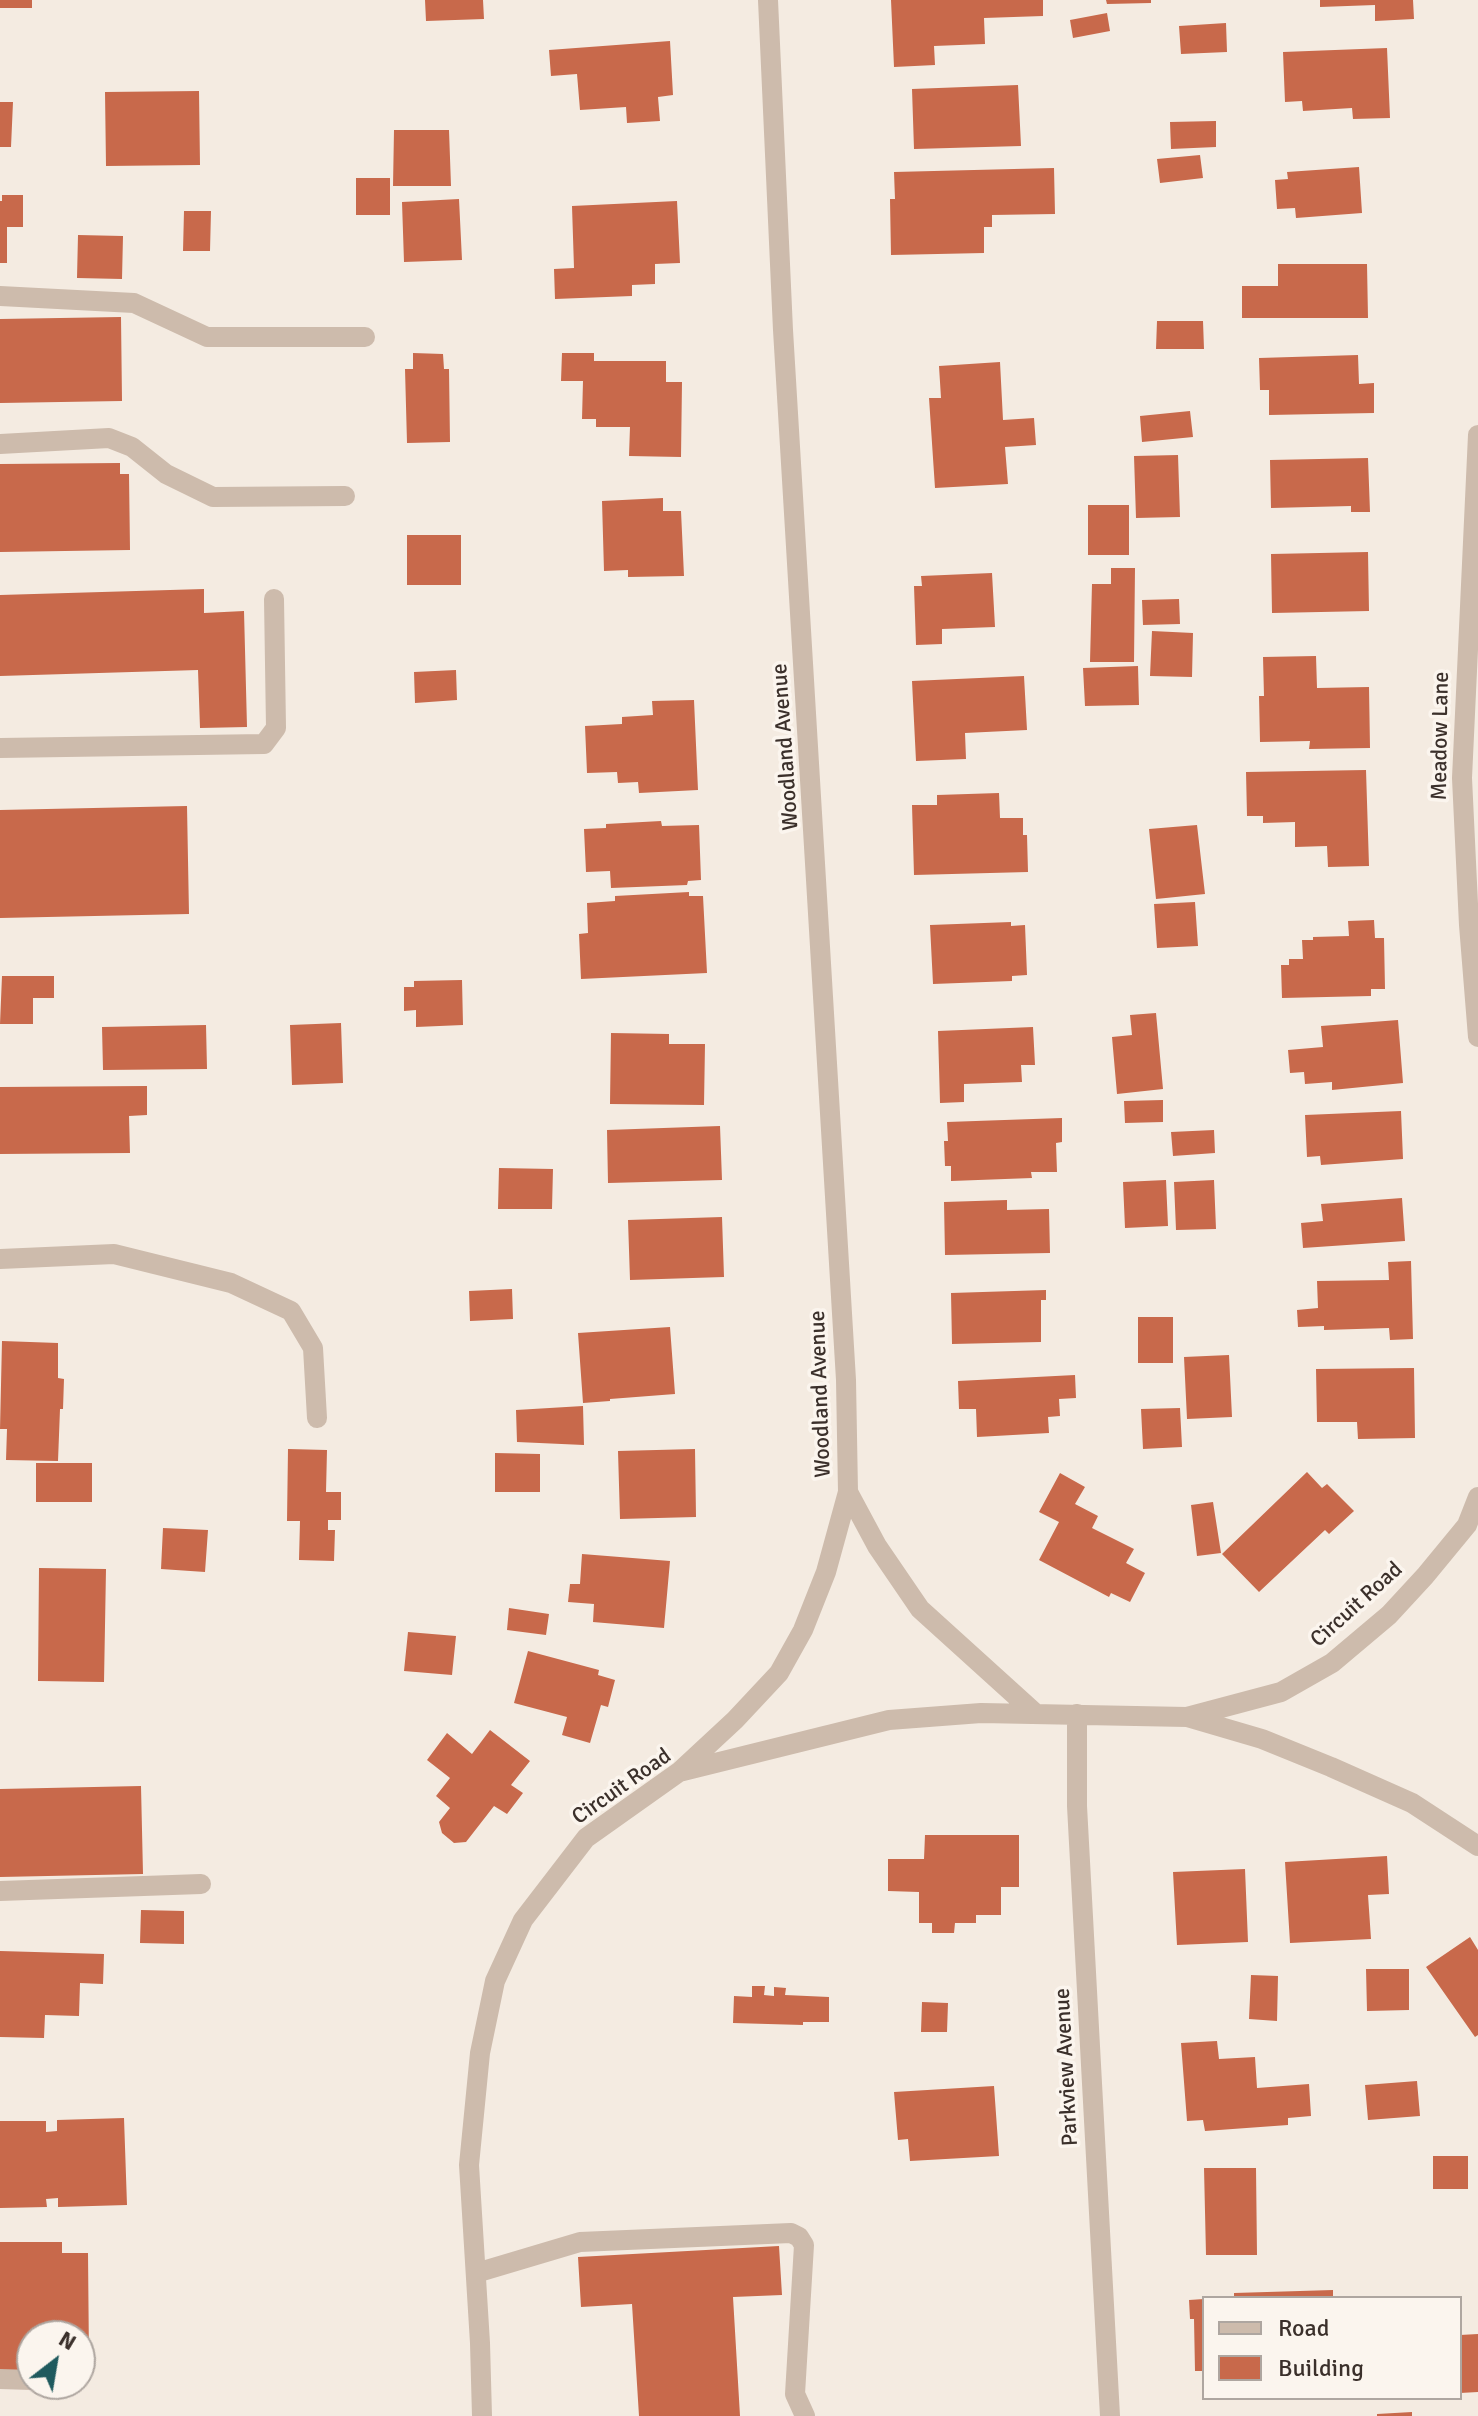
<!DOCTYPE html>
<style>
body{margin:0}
#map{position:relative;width:1478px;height:2416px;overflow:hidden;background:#f4ebe1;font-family:Signika,sans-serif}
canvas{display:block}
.legend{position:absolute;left:1202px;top:2296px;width:260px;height:104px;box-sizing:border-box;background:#fbf5ee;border:2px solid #aea6a0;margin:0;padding:10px 14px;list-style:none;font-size:24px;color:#3b302b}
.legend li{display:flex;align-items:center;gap:16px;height:40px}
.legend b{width:40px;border:2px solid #aea6a0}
.north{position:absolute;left:16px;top:2320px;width:80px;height:80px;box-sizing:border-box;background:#fbf5ee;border:2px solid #aea6a0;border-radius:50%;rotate:31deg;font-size:22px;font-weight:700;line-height:32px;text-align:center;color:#3b302b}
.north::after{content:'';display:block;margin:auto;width:28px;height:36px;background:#1f5a5e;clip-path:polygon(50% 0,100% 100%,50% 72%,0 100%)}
</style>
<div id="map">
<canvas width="1478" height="2416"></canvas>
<ul class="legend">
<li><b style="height:10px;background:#cdbbac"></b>Road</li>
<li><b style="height:22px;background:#c8694b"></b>Building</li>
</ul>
<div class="north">N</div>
</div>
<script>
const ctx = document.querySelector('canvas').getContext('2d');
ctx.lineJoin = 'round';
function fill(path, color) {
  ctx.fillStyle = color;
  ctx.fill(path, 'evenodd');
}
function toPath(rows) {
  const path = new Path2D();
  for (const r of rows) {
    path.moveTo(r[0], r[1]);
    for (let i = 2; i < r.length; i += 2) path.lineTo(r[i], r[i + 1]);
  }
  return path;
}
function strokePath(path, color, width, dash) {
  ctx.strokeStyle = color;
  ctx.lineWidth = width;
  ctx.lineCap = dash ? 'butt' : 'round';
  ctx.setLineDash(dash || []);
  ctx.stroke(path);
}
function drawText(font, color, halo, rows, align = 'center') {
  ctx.font = font + ' Signika,sans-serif';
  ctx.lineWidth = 7;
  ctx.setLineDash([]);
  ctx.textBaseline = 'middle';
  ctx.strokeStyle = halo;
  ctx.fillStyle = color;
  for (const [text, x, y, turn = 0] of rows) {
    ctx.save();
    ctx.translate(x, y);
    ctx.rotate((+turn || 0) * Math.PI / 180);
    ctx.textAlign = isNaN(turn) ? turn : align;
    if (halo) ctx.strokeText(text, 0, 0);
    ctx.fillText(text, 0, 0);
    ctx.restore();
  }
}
fill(toPath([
 [0,0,32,0,32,8,0,8],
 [425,0,483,0,484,19,426,21],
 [891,0,1043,0,1043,16,984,18,985,44,934,46,935,65,894,67],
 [1106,0,1151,0,1151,3,1107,4],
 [1320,0,1413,0,1414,19,1375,21,1375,5,1320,7],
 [1107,13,1110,31,1073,38,1070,20],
 [1226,23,1227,52,1181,54,1179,26],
 [670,41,673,95,658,97,660,121,627,123,626,107,580,110,577,74,551,76,549,50],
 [1387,48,1390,118,1353,119,1352,108,1303,111,1302,101,1285,102,1283,52],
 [1018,85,1021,146,914,149,912,89],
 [199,91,200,165,106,166,105,92],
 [0,102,13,102,11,147,0,147],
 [1216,121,1216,147,1171,149,1170,122],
 [394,130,449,130,451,186,393,186],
 [1200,155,1203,178,1160,183,1157,159],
 [1359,167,1362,213,1296,218,1295,208,1277,209,1275,180,1288,179,1287,172],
 [1054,168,1055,214,992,215,992,227,984,227,984,253,891,255,890,199,895,199,894,172],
 [356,178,390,178,390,215,356,215],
 [2,195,23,195,23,227,7,227,7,263,0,263,0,201,2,201],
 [459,199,462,260,404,262,402,202],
 [677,201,680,263,655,264,655,284,632,285,632,296,555,299,554,269,574,268,572,206],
 [184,211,211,211,210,251,183,251],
 [78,235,123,236,122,279,77,278],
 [1278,264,1367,264,1368,318,1242,318,1242,286,1278,286],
 [121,317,122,401,0,403,0,319],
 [1157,321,1203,321,1204,349,1156,349],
 [413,353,443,354,444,369,449,369,450,442,407,443,405,369,413,369],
 [562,353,594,353,594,361,666,361,666,382,682,382,681,457,629,456,630,427,596,427,596,419,582,419,583,381,561,381],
 [1358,355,1359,384,1374,383,1374,413,1269,415,1269,390,1260,390,1259,358],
 [1000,362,1003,420,1034,418,1036,445,1005,447,1008,484,935,488,929,398,941,398,939,366],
 [1190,411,1193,437,1142,442,1140,416],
 [1178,455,1180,517,1136,518,1134,456],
 [1368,458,1370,512,1351,512,1351,506,1271,508,1270,460],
 [120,463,120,474,129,474,130,550,0,552,0,464],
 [663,498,663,511,681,511,684,576,628,577,628,570,604,571,602,501],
 [1088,505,1129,505,1129,555,1088,555],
 [407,535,461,535,461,585,407,585],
 [1368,552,1369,611,1272,613,1271,554],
 [1111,568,1135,568,1134,662,1090,662,1092,584,1111,584],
 [992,573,995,627,942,629,942,644,916,645,914,586,922,586,921,576],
 [204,589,204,613,244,611,247,727,200,728,198,670,0,676,0,595],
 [1179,599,1180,624,1143,625,1142,600],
 [1152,631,1193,633,1192,677,1150,676],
 [1316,656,1317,688,1369,687,1370,748,1309,749,1310,741,1260,742,1259,696,1264,696,1263,657],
 [1138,666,1139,705,1085,706,1083,668],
 [456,670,457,700,415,703,414,672],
 [1024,676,1027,730,965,733,966,759,916,761,912,681],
 [694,700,698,790,639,793,638,782,618,783,617,772,587,773,585,726,622,724,622,717,653,715,652,701],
 [1366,770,1369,866,1328,867,1327,846,1295,847,1295,822,1263,823,1263,816,1247,816,1246,772],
 [999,793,1000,818,1023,818,1023,835,1027,835,1028,872,914,875,912,805,937,805,937,795],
 [187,806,189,914,0,918,0,810],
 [661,821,662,826,699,825,701,880,688,881,687,885,611,888,610,871,586,872,584,829,606,828,606,824],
 [1197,825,1205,894,1156,899,1149,829],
 [689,892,689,896,703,896,707,973,581,979,579,934,588,933,587,903,615,901,615,896],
 [1195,902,1198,946,1157,948,1154,904],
 [1374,920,1375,938,1384,938,1385,989,1371,989,1371,996,1282,998,1281,965,1289,965,1289,959,1303,959,1302,940,1313,940,1313,937,1349,936,1348,921],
 [1011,922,1011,926,1025,925,1027,975,1012,976,1012,981,933,984,930,925],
 [2,976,54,976,54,998,33,998,33,1024,0,1024],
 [462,980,463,1025,416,1027,416,1010,404,1011,404,987,414,987,414,981],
 [1156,1013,1163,1089,1117,1094,1112,1037,1132,1035,1130,1015],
 [1398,1020,1403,1083,1332,1090,1332,1082,1305,1084,1304,1072,1290,1073,1288,1050,1323,1047,1321,1026],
 [341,1023,343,1083,292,1085,290,1025],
 [206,1025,207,1069,103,1070,102,1027],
 [1033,1027,1035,1065,1021,1065,1022,1082,964,1084,964,1102,940,1103,938,1031],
 [611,1033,669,1034,669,1044,705,1044,704,1105,610,1104],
 [147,1086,147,1115,129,1116,130,1153,0,1154,0,1087],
 [1163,1100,1163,1122,1125,1123,1124,1101],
 [1401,1111,1403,1159,1321,1165,1320,1156,1307,1157,1305,1115],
 [1062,1118,1062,1142,1056,1143,1057,1172,1031,1172,1032,1178,951,1181,951,1166,945,1166,944,1141,948,1141,947,1122],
 [720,1126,722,1180,608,1183,607,1130],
 [1214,1130,1215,1153,1173,1156,1171,1132],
 [499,1168,553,1169,552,1209,498,1209],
 [1166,1180,1168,1226,1125,1228,1123,1182],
 [1214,1180,1216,1229,1176,1230,1174,1182],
 [1402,1198,1405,1241,1303,1248,1301,1223,1323,1221,1321,1204],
 [1007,1200,1007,1210,1049,1209,1050,1253,945,1255,944,1202],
 [722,1217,724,1277,630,1280,628,1220],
 [1411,1261,1413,1339,1390,1340,1389,1328,1324,1330,1324,1326,1298,1327,1297,1310,1318,1308,1317,1281,1389,1280,1388,1262],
 [512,1289,513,1319,470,1321,469,1291],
 [1046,1290,1046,1300,1041,1300,1041,1342,952,1344,951,1293],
 [1138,1317,1173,1317,1173,1363,1138,1363],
 [670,1327,675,1394,610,1399,610,1401,583,1403,578,1333],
 [2,1341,58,1343,58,1378,64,1379,63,1409,60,1409,58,1461,6,1460,7,1429,0,1429],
 [1229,1355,1232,1417,1187,1419,1184,1357],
 [1414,1368,1415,1438,1358,1439,1357,1422,1317,1422,1316,1369],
 [1075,1375,1076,1398,1059,1399,1060,1416,1048,1417,1049,1433,977,1437,976,1409,959,1409,958,1381],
 [583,1406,584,1445,517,1442,516,1410],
 [1180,1408,1182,1447,1143,1449,1141,1409],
 [288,1449,327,1450,326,1492,341,1492,341,1520,328,1520,328,1530,335,1530,334,1561,299,1560,300,1521,287,1521],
 [695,1449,696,1517,620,1519,618,1451],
 [495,1453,540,1454,540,1492,495,1492],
 [36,1463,92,1463,92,1502,36,1502],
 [1307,1472,1322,1488,1327,1484,1354,1511,1329,1534,1325,1530,1259,1592,1222,1554],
 [1060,1473,1085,1487,1075,1504,1098,1516,1092,1528,1134,1549,1126,1563,1145,1573,1130,1602,1111,1593,1109,1597,1039,1560,1059,1522,1039,1512],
 [1213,1502,1221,1553,1197,1556,1191,1505],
 [163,1528,208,1530,205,1572,161,1569],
 [582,1554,670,1561,664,1628,593,1622,594,1604,568,1602,570,1584,580,1584],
 [39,1568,106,1569,104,1682,38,1681],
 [509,1608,549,1614,546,1635,507,1630],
 [408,1632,456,1636,452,1675,404,1671],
 [528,1651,599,1670,598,1675,615,1680,608,1707,601,1705,590,1743,562,1735,567,1717,514,1703],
 [490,1730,530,1761,511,1785,523,1793,507,1814,494,1806,466,1842,454,1843,442,1833,439,1822,450,1808,436,1796,450,1778,427,1760,447,1733,472,1754],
 [141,1786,143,1874,0,1877,0,1789],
 [925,1835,1019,1835,1019,1887,1001,1887,1001,1915,976,1915,976,1923,955,1923,954,1933,932,1933,932,1923,919,1923,919,1892,888,1891,888,1859,924,1859],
 [1387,1856,1389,1894,1368,1895,1371,1939,1290,1943,1285,1862],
 [1245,1869,1248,1942,1177,1945,1173,1872],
 [141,1910,184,1911,184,1944,140,1943],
 [1470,1937,1478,1950,1478,2035,1475,2037,1426,1967],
 [0,1951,104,1954,103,1984,80,1983,79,2016,45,2015,44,2038,0,2037],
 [1366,1969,1409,1969,1409,2010,1367,2011],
 [1251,1975,1278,1976,1277,2021,1249,2019],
 [752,1986,765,1986,764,1995,774,1996,774,1987,786,1988,785,1995,829,1997,829,2022,803,2022,803,2025,733,2023,734,1996,752,1997],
 [922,2002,948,2003,947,2032,921,2032],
 [1217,2041,1219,2059,1255,2057,1257,2088,1309,2084,1311,2116,1288,2118,1288,2125,1205,2131,1203,2120,1187,2121,1181,2043],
 [1417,2081,1420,2116,1368,2120,1365,2085],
 [994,2086,999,2156,910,2161,908,2139,898,2140,894,2092],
 [124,2118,127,2205,58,2207,58,2198,46,2199,47,2207,0,2208,0,2121,46,2121,46,2132,57,2131,57,2120],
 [1433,2156,1468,2156,1468,2189,1433,2189],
 [1204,2168,1256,2168,1257,2255,1206,2255],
 [0,2242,62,2242,62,2253,88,2253,89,2361,80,2361,80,2336,32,2336,32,2370,0,2371],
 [779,2246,782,2295,733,2297,740,2416,639,2416,632,2304,581,2307,578,2257],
 [1333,2290,1333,2298,1234,2298,1234,2293],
 [1204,2299,1204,2371,1195,2371,1194,2319,1190,2319,1189,2300],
 [1478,2334,1478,2392,1460,2393,1460,2335],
 [1412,2412,1412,2416,1377,2416,1377,2414]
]), '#c8694b');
strokePath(toPath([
 [0,296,134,303,207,337,365,337],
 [1478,435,1462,778,1469,925,1478,1037],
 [0,444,109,438,132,447,166,474,213,497,345,496],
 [0,748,264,744,276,728,274,599],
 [0,1259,114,1254,231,1283,291,1311,313,1348,317,1418],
 [848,1492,877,1546,920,1609,1036,1714],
 [1077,1714,1077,1806,1110,2416],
 [1187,1717,1281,1692,1332,1663,1389,1615,1425,1576,1467,1525,1478,1497],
 [679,1772,735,1720,779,1673,803,1630,826,1572,848,1492,846,1380,783,330,768,0],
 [0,1891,201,1884],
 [476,2273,580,2242,791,2233,799,2237,804,2245,795,2394,805,2416],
 [0,2379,32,2380],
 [482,2416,480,2343,469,2165,480,2053,495,1981,523,1920,586,1838,679,1772,889,1720,981,1713,1187,1717,1262,1739,1331,1767,1412,1803,1478,1846]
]), '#cdbbac', 20);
drawText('22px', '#3b302b', '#fbf5ee', [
 ["Meadow Lane",1441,736,-89],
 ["Woodland Avenue",786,747,-94],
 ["Woodland Avenue",821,1394,-92],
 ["Circuit Road",1357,1605,-42],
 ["Circuit Road",622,1787,-35],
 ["Parkview Avenue",1067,2067,-93]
]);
</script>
